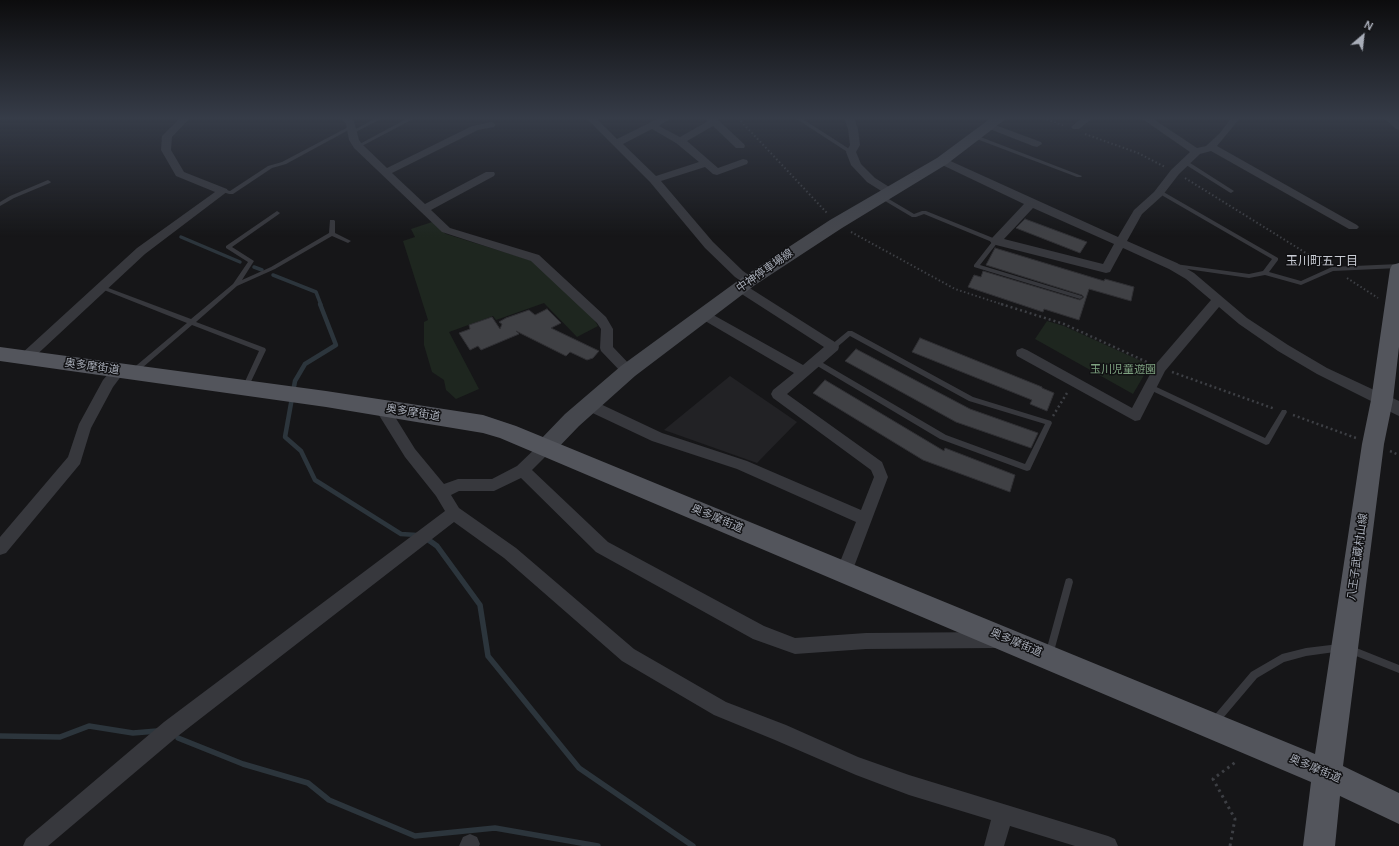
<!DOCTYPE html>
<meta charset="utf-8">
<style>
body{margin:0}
#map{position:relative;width:1399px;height:846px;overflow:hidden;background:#161618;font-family:"DM Sans",sans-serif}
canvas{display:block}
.north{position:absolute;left:1343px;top:16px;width:40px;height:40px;-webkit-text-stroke:3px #111113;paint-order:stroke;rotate:28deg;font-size:11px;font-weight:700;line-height:16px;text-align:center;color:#a8adb8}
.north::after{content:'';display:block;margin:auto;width:14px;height:18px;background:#a8adb8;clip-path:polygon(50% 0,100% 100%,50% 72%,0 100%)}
</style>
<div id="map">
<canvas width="1399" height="846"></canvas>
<div class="north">N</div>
</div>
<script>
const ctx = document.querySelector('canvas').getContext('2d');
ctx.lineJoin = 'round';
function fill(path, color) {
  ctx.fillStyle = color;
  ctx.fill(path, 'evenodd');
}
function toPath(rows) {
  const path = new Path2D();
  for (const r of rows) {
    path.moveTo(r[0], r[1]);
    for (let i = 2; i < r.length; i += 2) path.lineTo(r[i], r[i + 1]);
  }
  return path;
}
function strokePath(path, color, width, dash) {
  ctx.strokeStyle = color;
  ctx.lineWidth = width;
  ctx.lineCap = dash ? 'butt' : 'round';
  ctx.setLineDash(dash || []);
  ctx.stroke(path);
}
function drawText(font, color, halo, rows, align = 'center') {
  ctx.font = font + ' "DM Sans","Noto Sans JP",sans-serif';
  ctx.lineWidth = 3;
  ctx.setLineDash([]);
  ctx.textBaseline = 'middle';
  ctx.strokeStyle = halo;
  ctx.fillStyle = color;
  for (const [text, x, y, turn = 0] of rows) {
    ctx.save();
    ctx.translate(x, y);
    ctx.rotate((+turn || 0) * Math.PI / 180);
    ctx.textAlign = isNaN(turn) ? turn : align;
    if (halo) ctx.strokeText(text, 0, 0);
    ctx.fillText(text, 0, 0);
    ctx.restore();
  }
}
fill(toPath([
 [730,376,797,422,757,463,664,430]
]), '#222225');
fill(toPath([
 [432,222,446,234,533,261,593,318,598,326,577,337,544,303,496,320,493,316,449,332,479,389,456,399,446,390,444,380,432,372,424,345,424,322,428,320,403,241,415,237,411,229],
 [1047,321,1064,326,1150,365,1133,394,1035,339]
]), '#1e261f');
strokePath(toPath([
 [181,237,240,262],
 [254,267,262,270],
 [273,275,316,292,321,305]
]), '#2c353c', 3.5);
strokePath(toPath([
 [320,304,336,345,305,364,295,381,285,437,301,451,315,480,401,534,417,535],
 [426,539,431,542]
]), '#2c353c', 4.5);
strokePath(toPath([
 [430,541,437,546,480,605,488,656,579,768,693,846],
 [0,736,60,737,89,726,133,733,157,731],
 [178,738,243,764,308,783,329,800,415,836,495,828,598,846]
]), '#2c353c', 5.5);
const building = toPath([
 [1025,219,1087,242,1080,253,1016,228,1025,219],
 [995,248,1104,281,1105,279,1134,287,1131,301,1089,289,1079,320,1044,309,1043,312,968,287,974,275,981,277,983,271,1080,300,1084,297,1082,295,986,265,995,248],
 [547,309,561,323,551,328,599,351,593,358,587,360,570,352,566,356,516,331,519,334,481,350,478,346,470,350,459,333,470,329,469,325,492,317,500,329,502,324,499,322,506,318,529,310,535,315,547,309],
 [920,338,1042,387,1042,388,1054,393,1047,411,1030,404,1032,400,912,352,920,338],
 [856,349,970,409,1038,433,1031,448,956,422,845,361,856,349],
 [825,380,944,451,945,448,1015,475,1010,492,923,460,813,393,825,380]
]);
fill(building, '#404145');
strokePath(building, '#303034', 1);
strokePath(toPath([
 [738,118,827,213],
 [1043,118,1065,126],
 [1085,134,1138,153,1165,167],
 [1185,178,1322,263],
 [851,232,955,289,1004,305],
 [1347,278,1378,298]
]), '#3d3f44', 2, [1.5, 2.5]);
strokePath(toPath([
 [1001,304,1064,324,1149,363],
 [1172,372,1275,409],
 [1293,415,1356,438],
 [1053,416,1067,393],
 [1390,451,1399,455]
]), '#3d3f44', 2.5, [2, 3]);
strokePath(toPath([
 [1230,846,1235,819,1213,779,1237,761]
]), '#3d3f44', 3, [2.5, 4]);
fill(toPath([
 [376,118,383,118,354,133,350,132,376,118],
 [408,118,415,118,360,147,356,146,408,118],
 [795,118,801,118,854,152,849,153,795,118],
 [350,126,354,127,286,164,272,168,233,194,229,194,220,191,223,189,230,191,268,166,282,162,350,126],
 [974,136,978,136,1082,176,1081,177,1077,177,974,138,974,136],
 [1185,160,1187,161,1234,191,1231,193,1229,192,1183,163,1182,162,1185,160],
 [48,180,51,182,50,183,14,198,0,206,0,202,10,196,48,180],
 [1160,190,1278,258,1278,260,1269,272,1301,281,1332,267,1399,264,1399,268,1333,271,1301,285,1265,275,1249,278,1173,267,1173,265,1175,264,1249,274,1263,271,1272,259,1158,193,1157,192,1160,190],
 [882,195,914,214,922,211,926,211,998,240,998,242,980,265,1082,296,1083,297,1080,299,974,267,974,265,992,242,924,214,916,217,912,217,880,198,879,197,882,195],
 [277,211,280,213,279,214,232,247,254,261,242,280,271,267,329,233,330,220,334,220,335,221,335,233,351,241,348,243,332,236,275,269,237,286,196,322,265,348,266,350,247,390,245,391,242,388,259,351,192,325,135,374,131,374,130,372,131,370,187,323,99,288,98,287,99,286,103,286,191,319,233,284,248,262,226,248,226,246,277,211],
 [848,331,852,331,973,397,1051,421,1052,423,1030,470,1027,471,1024,470,940,439,814,364,813,362,814,360,818,360,946,435,1025,464,1045,424,969,401,850,336,835,349,831,349,830,347,831,345,848,331],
 [1150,384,1265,438,1282,410,1286,410,1287,412,1269,444,1266,445,1148,389,1147,387,1148,385,1150,384],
 [1069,578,1072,579,1073,582,1053,655,1052,658,1049,659,1046,658,1045,655,1065,582,1066,579,1069,578],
 [1339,644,1342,645,1343,648,1342,651,1306,656,1284,662,1257,678,1218,724,1215,726,1212,724,1210,721,1212,718,1251,672,1282,654,1306,648,1339,644],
 [1349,645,1399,665,1399,673,1346,652,1345,649,1346,646,1349,645]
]), '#37383d');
fill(toPath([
 [180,118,190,118,172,137,171,150,184,172,227,189,228,191,145,254,30,361,25,363,20,361,18,358,20,355,137,248,215,192,176,176,161,150,162,136,180,118],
 [341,118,351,118,354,121,359,140,362,144,387,168,472,126,491,122,494,123,496,125,494,127,478,130,392,173,425,204,486,172,494,172,495,174,494,176,431,210,450,228,539,255,606,317,613,329,613,347,633,368,635,371,633,374,628,376,623,374,601,351,600,348,601,329,597,323,531,261,442,232,354,148,349,140,346,124,341,118],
 [586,118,596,118,617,139,659,118,671,118,659,126,680,137,708,121,706,118,716,118,744,144,745,146,744,148,736,148,713,126,687,141,718,168,743,159,747,160,748,162,747,164,717,175,713,174,705,167,661,181,713,242,743,271,753,278,755,281,753,284,745,284,735,277,705,248,650,182,586,118],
 [652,129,676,143,699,162,656,176,623,144,652,129],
 [844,118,854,118,858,129,860,145,856,152,861,164,875,178,894,190,895,192,894,194,886,194,867,182,851,165,846,152,850,145,848,129,844,118],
 [1082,118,1093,118,1079,129,1073,129,1071,127,1073,125,1082,118],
 [1141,118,1152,118,1197,148,1206,146,1220,133,1231,118,1240,118,1217,146,1357,225,1359,227,1357,229,1349,229,1211,151,1200,154,1179,174,1162,196,1142,214,1127,241,1177,263,1194,273,1247,318,1288,345,1327,368,1387,396,1389,400,1387,404,1382,405,1377,404,1317,374,1278,351,1239,324,1219,307,1165,371,1140,420,1135,421,1017,356,1016,353,1017,350,1022,348,1027,350,1132,408,1155,365,1211,300,1186,279,1169,269,1123,248,1110,272,1106,273,992,244,990,241,992,238,1024,204,938,163,937,161,942,158,946,159,1118,237,1134,210,1154,192,1171,170,1190,152,1141,118],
 [1033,208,1114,244,1103,264,1004,239,1033,208],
 [1384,118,1394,118,1399,122,1399,130,1396,129,1384,118],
 [990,123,1041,142,1042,144,1037,147,1033,146,987,128,985,126,987,124,990,123],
 [741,284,745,285,838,344,839,347,838,350,787,394,882,462,888,477,852,572,850,577,844,579,838,577,836,572,856,522,737,469,652,441,584,409,582,405,584,401,589,400,594,401,662,433,747,461,861,510,874,477,871,470,773,398,771,394,773,390,794,373,700,318,698,315,700,312,704,311,708,312,803,365,824,347,737,291,735,288,737,285,741,284],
 [118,366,123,368,125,371,113,387,91,428,80,464,6,553,0,555,0,537,68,457,79,424,103,380,113,368,118,366],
 [382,403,387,404,415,449,444,484,458,479,492,479,517,466,541,443,546,441,551,443,553,447,551,451,532,470,608,542,764,626,795,638,866,633,995,632,1001,634,1004,640,1001,646,995,648,866,649,795,654,753,639,596,552,521,478,494,491,459,491,451,495,459,508,516,548,634,649,726,702,786,725,858,757,909,775,1108,836,1115,839,1118,846,1075,846,1010,826,1004,846,984,846,991,820,909,795,856,775,775,740,714,715,622,661,504,558,454,522,178,736,48,846,23,846,26,839,164,722,445,511,436,496,405,457,377,412,375,408,377,404,382,403],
 [470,834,477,837,480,844,479,846,459,846,463,837,470,834]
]), '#37383d');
fill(toPath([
 [1382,393,1399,401,1399,416,1376,405,1373,400,1376,395,1382,393]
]), '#37383d');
fill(toPath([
 [991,118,1007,118,947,164,842,228,755,285,635,376,579,426,553,453,546,455,539,453,536,447,539,441,565,414,621,366,743,277,830,220,937,158,991,118]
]), '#45474d');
fill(toPath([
 [1399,263,1399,347,1393,400,1384,444,1343,766,1399,793,1399,824,1340,796,1335,846,1303,846,1311,782,500,438,483,433,326,407,0,361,0,347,326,391,483,415,516,426,1315,754,1362,444,1371,400,1390,269,1392,265,1399,263]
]), '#53555c');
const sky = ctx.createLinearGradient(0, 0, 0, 237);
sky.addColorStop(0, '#0c0c0d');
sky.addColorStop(0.5, '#363c48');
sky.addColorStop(1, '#363c4800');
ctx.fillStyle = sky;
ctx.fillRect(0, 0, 1399, 237);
drawText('11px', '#a8adb8', '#111113', [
 ["中神停車場線",765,271,-35],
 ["奥多摩街道",92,367,8],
 ["奥多摩街道",413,413,9],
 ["奥多摩街道",717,519,23],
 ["八王子武蔵村山線",1358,557,-82],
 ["奥多摩街道",1016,643,23],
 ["奥多摩街道",1315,769,23]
]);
drawText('11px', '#7fa381', '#111113', [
 ["玉川児童遊園",1123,370]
]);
drawText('12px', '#c9ccd4', '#111113', [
 ["玉川町五丁目",1322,262]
]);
</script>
